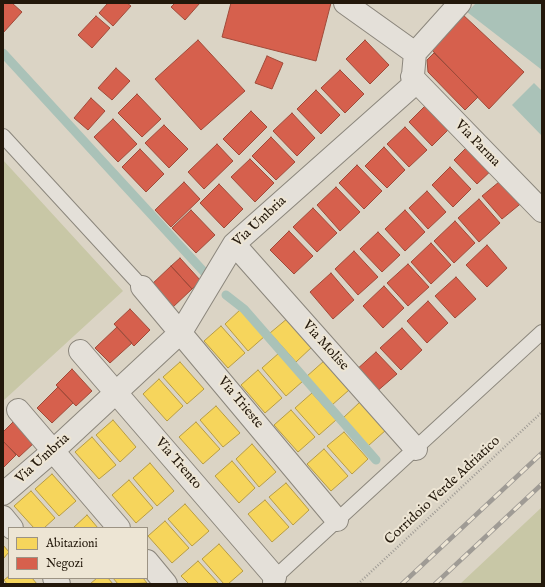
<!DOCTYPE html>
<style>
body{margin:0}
#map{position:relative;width:545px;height:587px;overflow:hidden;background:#dbd4c5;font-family:"IM FELL English",serif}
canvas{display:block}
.frame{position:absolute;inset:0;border:4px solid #23180b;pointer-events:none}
.legend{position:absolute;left:8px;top:527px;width:140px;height:52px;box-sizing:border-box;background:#ede5d4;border:1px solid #9c9384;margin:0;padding:5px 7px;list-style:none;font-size:12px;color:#23180b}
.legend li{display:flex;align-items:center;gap:8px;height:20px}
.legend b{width:20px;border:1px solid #9c9384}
</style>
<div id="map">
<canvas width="545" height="587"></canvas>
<div class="frame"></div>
<ul class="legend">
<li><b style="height:11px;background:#f6d55c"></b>Abitazioni</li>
<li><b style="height:11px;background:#d6604d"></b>Negozi</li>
</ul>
</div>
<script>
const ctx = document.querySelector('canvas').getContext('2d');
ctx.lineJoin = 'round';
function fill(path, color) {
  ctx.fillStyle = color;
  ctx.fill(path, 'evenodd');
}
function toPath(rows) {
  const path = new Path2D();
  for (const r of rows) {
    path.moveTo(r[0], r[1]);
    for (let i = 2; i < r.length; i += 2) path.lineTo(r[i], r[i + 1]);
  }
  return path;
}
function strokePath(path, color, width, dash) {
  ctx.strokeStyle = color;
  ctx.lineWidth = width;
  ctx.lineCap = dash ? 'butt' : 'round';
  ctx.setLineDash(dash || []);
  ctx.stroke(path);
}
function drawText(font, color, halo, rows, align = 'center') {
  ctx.font = font + ' "IM FELL English",serif';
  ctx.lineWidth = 4;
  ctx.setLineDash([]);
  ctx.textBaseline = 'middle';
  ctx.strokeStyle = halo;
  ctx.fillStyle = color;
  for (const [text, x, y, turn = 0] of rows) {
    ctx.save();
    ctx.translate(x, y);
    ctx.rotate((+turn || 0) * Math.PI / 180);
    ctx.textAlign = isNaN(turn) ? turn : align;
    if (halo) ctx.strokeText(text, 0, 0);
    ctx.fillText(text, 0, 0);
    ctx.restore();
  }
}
fill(toPath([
 [3,160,123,291,3,401],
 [542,507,542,584,460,584]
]), '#c8c7a6');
fill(toPath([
 [476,3,542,3,542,70,467,12],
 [534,83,542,91,542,136,512,105]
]), '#aac2b8');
const homes = toPath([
 [241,309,265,336,248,351,225,324,241,309],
 [288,318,313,346,296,362,270,333,288,318],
 [221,326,245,353,228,368,204,341,221,326],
 [279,353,303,381,286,396,262,368,279,353],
 [324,361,349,390,332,405,306,377,324,361],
 [180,362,204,389,187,404,163,377,180,362],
 [258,370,282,398,265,413,241,385,258,370],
 [159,379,183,406,167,421,143,394,159,379],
 [312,393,336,420,319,435,295,408,312,393],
 [360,402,386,430,368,446,343,418,360,402],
 [216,406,240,433,223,447,200,420,216,406],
 [291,410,315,437,298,452,274,425,291,410],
 [113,420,136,447,120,462,96,435,113,420],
 [196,422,220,449,203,464,179,437,196,422],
 [344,432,368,459,352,474,327,446,344,432],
 [92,437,116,465,99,479,75,452,92,437],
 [252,444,276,472,259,487,236,459,252,444],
 [324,449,348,476,331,491,307,464,324,449],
 [232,461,255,488,239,503,215,476,232,461],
 [150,463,174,491,157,506,133,478,150,463],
 [52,474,76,501,59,516,35,489,52,474],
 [129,480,153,508,136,523,112,495,129,480],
 [286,483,309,510,293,525,269,497,286,483],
 [31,491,55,518,44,528,34,528,14,506,31,491],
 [265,500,289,527,272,542,248,514,265,500],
 [185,504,209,531,192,546,168,519,185,504],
 [87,515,98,528,73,528,87,515],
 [165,521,189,548,172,563,148,536,165,521],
 [219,544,243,571,228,584,224,584,202,559,219,544],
 [3,545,9,552,3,559,3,545],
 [198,561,219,584,189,584,181,576,198,561],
 [9,576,9,578,32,578,37,584,7,584,4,580,9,576],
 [97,578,108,578,113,584,90,584,97,578],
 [113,578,143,578,147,583,118,584,113,578]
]);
fill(homes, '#f6d55c');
strokePath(homes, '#b79c44', 1);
const shops = toPath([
 [3,3,12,3,22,12,3,33,3,3],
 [108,3,127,3,131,6,113,26,99,13,108,3],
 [175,3,200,3,185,20,171,7,175,3],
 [231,3,331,3,316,61,222,37,231,3],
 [461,13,524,72,489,109,431,49,461,13],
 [96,16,110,28,92,48,78,35,96,16],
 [198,40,245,91,201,130,155,79,198,40],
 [365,40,389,65,370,84,346,59,365,40],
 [434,53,478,97,465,110,428,72,427,60,434,53],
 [267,56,283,63,272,89,255,83,267,56],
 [116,68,130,81,112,100,98,88,116,68],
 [340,70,364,94,345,113,321,88,340,70],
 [316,90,340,115,321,134,297,109,316,90],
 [137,94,161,119,142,137,118,113,137,94],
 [91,98,105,111,88,130,74,118,91,98],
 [428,103,451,127,432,146,409,122,428,103],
 [251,111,267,127,239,155,223,139,251,111],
 [292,113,315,138,297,156,273,131,292,113],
 [113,119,137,144,118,162,94,137,113,119],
 [164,125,188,149,169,168,145,143,164,125],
 [405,127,427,150,409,167,387,144,405,127],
 [271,137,295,162,276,180,252,156,271,137],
 [472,142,496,166,477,184,454,160,472,142],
 [217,144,233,161,204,189,188,172,217,144],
 [384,147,405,170,387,188,365,166,384,147],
 [140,149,164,174,146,192,122,167,140,149],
 [250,159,274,183,255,202,231,177,250,159],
 [357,165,382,191,364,209,339,183,357,165],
 [450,167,471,189,453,207,432,185,450,167],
 [505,177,524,201,502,219,482,196,505,177],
 [184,182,200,199,171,227,155,210,184,182],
 [219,184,243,209,224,228,200,203,219,184],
 [336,187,360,212,340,231,317,205,336,187],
 [427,191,446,212,428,229,409,208,427,191],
 [479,199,500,223,479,242,458,218,479,199],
 [313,208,337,233,317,252,293,227,313,208],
 [191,210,215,235,196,253,172,228,191,210],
 [405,210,425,232,405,251,385,229,405,210],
 [455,221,475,243,454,263,434,241,455,221],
 [289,231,313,256,294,274,270,250,289,231],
 [378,232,400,255,382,272,360,249,378,232],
 [431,243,451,265,431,284,411,262,431,243],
 [487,245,507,268,487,287,466,265,487,245],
 [354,251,378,277,358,295,335,269,354,251],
 [180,258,201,281,192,289,171,266,180,258],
 [408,264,429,287,408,306,387,283,408,264],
 [171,266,192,289,172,308,151,285,171,266],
 [331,273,354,300,333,319,310,292,331,273],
 [456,277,476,299,455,318,435,296,456,277],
 [384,286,404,308,383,328,363,306,384,286],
 [428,301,448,323,427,343,407,321,428,301],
 [130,309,150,330,134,346,114,324,130,309],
 [117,327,132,343,110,363,95,348,117,327],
 [402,328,422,350,401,370,380,348,402,328],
 [376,352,397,374,375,393,355,371,376,352],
 [72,369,92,391,76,406,56,385,72,369],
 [58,387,73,403,52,423,37,408,58,387],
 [15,420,35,442,19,457,3,441,3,432,15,420],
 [3,441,16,455,3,468,3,441]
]);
fill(shops, '#d6604d');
strokePath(shops, '#a04a39', 1);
strokePath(toPath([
 [3,53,205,273],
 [226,295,244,309,376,460]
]), '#aac2b8', 9);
const service = toPath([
 [3,136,142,287],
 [270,582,542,332]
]);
const minor = toPath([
 [345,3,415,53],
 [412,77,542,211],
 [234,244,416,449],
 [142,287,337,520],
 [80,351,275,577],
 [18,410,119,528],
 [3,494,53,451,181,332,234,244,412,86,415,53,460,3],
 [3,517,12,528],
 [147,561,166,584],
 [54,578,59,584]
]);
strokePath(service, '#8b867c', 16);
strokePath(minor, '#8b867c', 24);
strokePath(toPath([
 [358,584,542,412]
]), '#9f9b95', 2.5, [1, 2]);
strokePath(service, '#e4e0d9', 14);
strokePath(minor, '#e4e0d9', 22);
const rail = toPath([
 [402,584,542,453],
 [435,584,542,484]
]);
strokePath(rail, '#9f9b95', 4.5);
strokePath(rail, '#ede5d4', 3, [9]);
drawText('14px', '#23180b', '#ede5d4', [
 ["Via Parma",477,144,46],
 ["Via Umbria",260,222,-43],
 ["Via Molise",325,346,48],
 ["Via Trieste",240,403,50],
 ["Via Umbria",43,459,-42],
 ["Via Trento",178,464,49],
 ["Corridoio Verde Adriatico",443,491,-43]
]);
</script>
